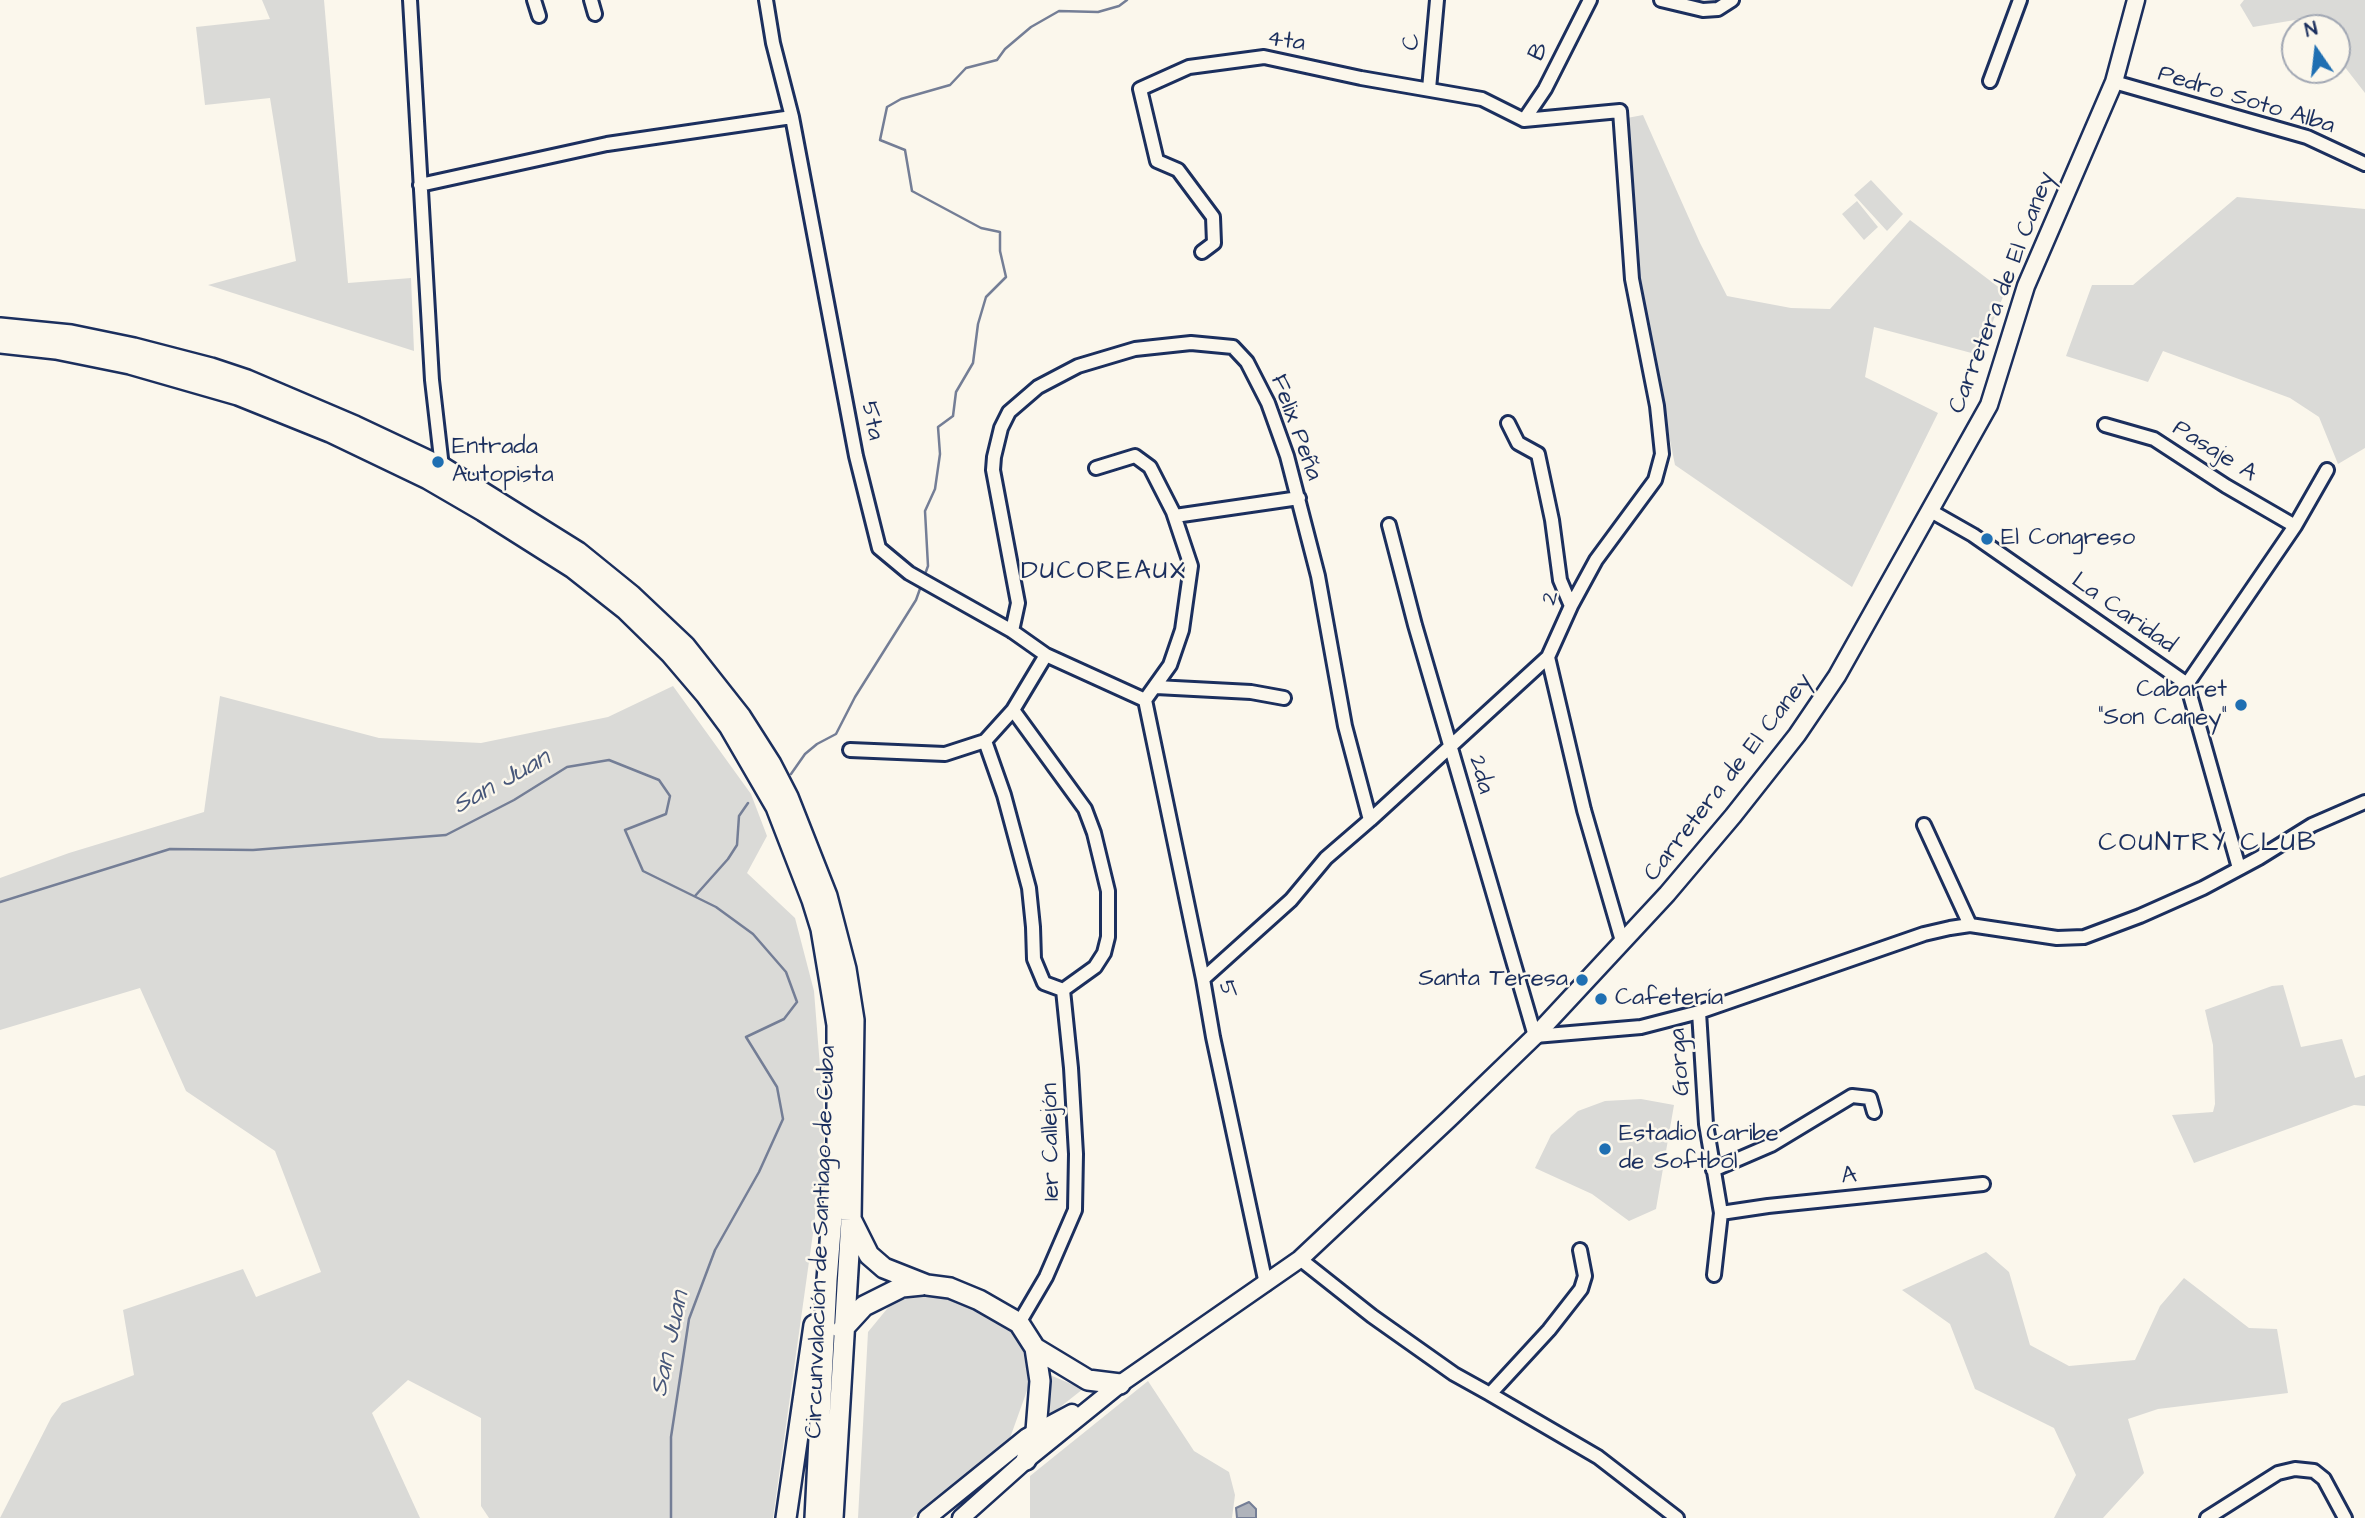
<!DOCTYPE html>
<meta charset="utf-8">
<style>
body{margin:0}
#map{position:relative;width:2365px;height:1518px;overflow:hidden;background:#fbf7ec;font-family:"Architects Daughter",sans-serif}
canvas{display:block}
.north{position:absolute;left:2281px;top:14px;width:70px;height:70px;box-sizing:border-box;background:#fbf7ec;border:2px solid #a1a7b3;border-radius:50%;rotate:346deg;font-size:19px;font-weight:700;line-height:28px;text-align:center;color:#1b2f5e}
.north::after{content:'';display:block;margin:auto;width:24px;height:32px;background:#1f6fb2;clip-path:polygon(50% 0,100% 100%,50% 72%,0 100%)}
</style>
<div id="map">
<canvas width="2365" height="1518"></canvas>
<div class="north">N</div>
</div>
<script>
const ctx = document.querySelector('canvas').getContext('2d');
ctx.lineJoin = 'round';
function fill(path, color) {
  ctx.fillStyle = color;
  ctx.fill(path, 'evenodd');
}
function toPath(rows) {
  const path = new Path2D();
  for (const r of rows) {
    path.moveTo(r[0], r[1]);
    for (let i = 2; i < r.length; i += 2) path.lineTo(r[i], r[i + 1]);
  }
  return path;
}
function strokePath(path, color, width, dash) {
  ctx.strokeStyle = color;
  ctx.lineWidth = width;
  ctx.lineCap = dash ? 'butt' : 'round';
  ctx.setLineDash(dash || []);
  ctx.stroke(path);
}
function drawText(font, color, halo, rows, align = 'center') {
  ctx.font = font + ' "Architects Daughter",sans-serif';
  ctx.lineWidth = 5;
  ctx.setLineDash([]);
  ctx.textBaseline = 'middle';
  ctx.strokeStyle = halo;
  ctx.fillStyle = color;
  for (const [text, x, y, turn = 0] of rows) {
    ctx.save();
    ctx.translate(x, y);
    ctx.rotate((+turn || 0) * Math.PI / 180);
    ctx.textAlign = isNaN(turn) ? turn : align;
    if (halo) ctx.strokeText(text, 0, 0);
    ctx.fillText(text, 0, 0);
    ctx.restore();
  }
}
fill(toPath([
 [262,0,324,0,348,283,411,278,414,351,208,285,296,261,270,98,205,105,196,27,270,19],
 [2244,0,2365,0,2365,93,2337,57,2337,28,2315,28,2307,18,2253,27,2240,5],
 [1643,115,1700,243,1727,296,1791,308,1830,309,1910,220,2005,292,1979,355,1874,327,1865,377,1938,413,1852,587,1675,465,1637,278,1627,118],
 [1871,180,1903,214,1887,231,1854,195],
 [2237,197,2365,209,2365,448,2338,464,2319,417,2290,398,2163,351,2148,382,2066,356,2092,285,2133,285],
 [1857,201,1878,227,1864,240,1842,214],
 [673,686,751,794,767,836,747,873,795,918,814,991,825,1130,814,1226,773,1518,489,1518,481,1506,481,1418,408,1380,372,1413,420,1518,0,1518,51,1418,62,1403,134,1375,123,1310,243,1269,256,1297,321,1272,275,1151,186,1091,140,988,0,1030,0,878,69,853,204,812,220,696,379,738,481,743,608,717],
 [2283,985,2301,1047,2342,1039,2355,1078,2365,1075,2365,1106,2354,1105,2194,1163,2172,1115,2213,1112,2215,1104,2213,1045,2205,1010,2272,986],
 [1641,1099,1674,1105,1656,1209,1629,1221,1592,1194,1535,1168,1551,1135,1578,1111,1605,1101],
 [1986,1252,2009,1272,2030,1345,2069,1366,2135,1360,2160,1306,2184,1278,2249,1328,2277,1329,2288,1393,2158,1409,2128,1419,2144,1473,2103,1518,2054,1518,2076,1475,2054,1428,1975,1389,1950,1324,1902,1290],
 [927,1291,959,1297,998,1318,1022,1344,1029,1385,1010,1438,912,1518,858,1518,868,1332,891,1304],
 [1050,1375,1083,1389,1050,1415],
 [1148,1381,1194,1451,1229,1472,1235,1495,1232,1518,1030,1518,1030,1476]
]), '#dadad7');
const water = toPath([
 [1249,1502,1256,1509,1256,1518,1237,1518,1236,1508,1249,1502]
]);
fill(water, '#afb3bb');
strokePath(water, '#747e96', 2);
strokePath(toPath([
 [924,577,928,566,925,511,935,489,940,454,938,427,953,416,956,392,973,363,978,324,986,297,1006,277,1000,251,1000,232,981,228,912,191,905,150,880,140,887,107,901,99,950,85,966,68,997,60,1005,49,1031,27,1059,11,1098,12,1119,6,1127,0],
 [791,774,805,754,817,744,836,734,855,697,916,600,921,586],
 [695,896,728,859,737,845,739,816,748,803],
 [0,902,170,849,253,850,446,835,514,800,567,767,609,760,659,780,670,796,666,814,625,830,643,871,716,907,753,934,786,972,797,1002,784,1019,746,1037,777,1087,783,1119,759,1172,715,1250,689,1319,671,1437,671,1518]
]), '#747e96', 2.5);
const minor = toPath([
 [410,0,432,380,442,467,439,470],
 [534,0,539,16],
 [591,0,595,14],
 [766,0,773,43,792,117,856,456,879,548,909,573,1012,631,1046,655,1145,700],
 [1661,0,1703,10,1718,9,1732,0],
 [1990,81,2020,0],
 [2114,82,2307,137,2365,164],
 [1429,89,1437,0],
 [1524,120,1545,89,1590,0],
 [420,185,607,144,792,117],
 [1202,252,1214,243,1213,217,1178,170,1157,161,1140,89,1189,67,1264,57,1361,78,1482,99,1524,120,1620,111,1632,279,1657,406,1662,454,1655,480,1596,560,1571,606,1548,657,1370,820,1326,858,1291,900,1203,979],
 [1508,423,1518,443,1538,454,1552,520,1560,580,1571,606],
 [2105,425,2154,439,2226,486,2295,526],
 [1096,468,1135,456,1150,467,1173,512,1191,566,1182,630,1170,665,1145,700],
 [1929,510,1973,535,2187,684,2239,868],
 [1175,516,1299,498],
 [1389,525,1415,625,1535,1036,1641,1027,1699,1012,1924,934,1950,928,1970,925,2057,938,2084,937,2140,916,2203,888,2259,858,2312,825,2365,802],
 [1012,631,1018,603,993,470,994,457,1001,428,1009,412,1038,387,1078,366,1135,349,1191,343,1233,347,1247,362,1268,403,1287,456,1318,576,1345,726,1370,820],
 [1548,657,1584,810,1622,941],
 [2187,684,2295,526,2327,470],
 [1156,687,1251,692,1284,698],
 [1145,700,1203,979,1213,1037,1266,1284],
 [1013,710,1085,809,1094,833,1108,891,1108,937,1104,953,1095,967,1063,990],
 [985,741,1004,795,1029,888,1033,927,1034,959,1044,983,1063,990],
 [850,750,945,754,985,741,1013,710,1046,655],
 [1924,825,1970,925],
 [1699,1012,1706,1124,1721,1213,1714,1275],
 [1713,1170,1771,1145,1852,1096,1870,1098,1874,1112],
 [1721,1213,1768,1206,1983,1184],
 [1580,1250,1585,1276,1581,1289,1549,1330,1490,1394,1598,1457,1677,1518],
 [1300,1259,1372,1316,1454,1374,1490,1394],
 [1019,1323,1046,1277,1075,1210,1076,1154,1071,1068,1063,990],
 [2207,1518,2278,1473,2295,1469,2314,1471,2324,1479,2345,1518]
]);
const major = toPath([
 [927,1518,1027,1437,1072,1413],
 [961,1518,1026,1460,1120,1384,1300,1259,1449,1119,1535,1036,1667,894,1733,816,1797,735,1837,676,1989,405,2026,286,2114,82,2136,0]
]);
const highway = toPath([
 [0,328,71,335,134,348,211,368,247,380,355,426,442,467,578,552,631,595,685,646,741,717,771,764,788,797,827,896,846,969,854,1020,851,1220,833,1518],
 [0,343,56,349,130,364,238,395,330,432,428,479,483,511,573,568,625,609,671,654,706,695,729,726,776,807,812,900,821,929,837,1025,837,1155,827,1280,815,1518],
 [852,1221,869,1255,884,1268,927,1285,950,1288,979,1300,1019,1323,1035,1348,1040,1381,1036,1431,1026,1460],
 [842,1330,864,1306,902,1287,922,1285],
 [1035,1348,1088,1380,1120,1384],
 [786,1518,814,1325]
]);
strokePath(minor, '#1b2f5e', 18);
strokePath(major, '#1b2f5e', 21);
strokePath(highway, '#1b2f5e', 24);
strokePath(minor, '#fbf7ec', 12);
strokePath(major, '#fbf7ec', 16);
strokePath(highway, '#fbf7ec', 19);
for (const [x, y, r, color] of [
 [438,462,7,"#1f6fb2"],
 [1987,539,7,"#1f6fb2"],
 [2241,705,7,"#1f6fb2"],
 [1582,980,7,"#1f6fb2"],
 [1601,999,7,"#1f6fb2"],
 [1605,1149,7,"#1f6fb2"]
]) {
  const dot = new Path2D();
  dot.arc(x, y, r, 0, 2 * Math.PI);
  ctx.fillStyle = color;
  ctx.fill(dot);
  strokePath(dot, '#fbf7ec', 2.5);
}
drawText('24px', '#1b2f5e', '#fbf7ec', [
 ["4ta",1286,42,9],
 ["C",1413,42,-84],
 ["B",1540,52,-63],
 ["Pedro Soto Alba",2246,101,17],
 ["Carretera de El Caney",2003,293,-69],
 ["5ta",871,421,79],
 ["Felix Peña",1295,428,70],
 ["Pasaje A",2214,452,32],
 ["2",1552,598,-63],
 ["La Caridad",2123,614,35],
 ["2da",1480,775,74],
 ["Carretera de El Caney",1729,778,-52],
 ["5",1226,989,80],
 ["Gorga",1681,1062,-94],
 ["1er Callejón",1052,1142,-91],
 ["A",1849,1177,-6],
 ["Circunvalación de Santiago de Cuba",822,1242,-88]
]);
drawText('24px', '#1b2f5e', '#fbf7ec', [
 ["Entrada",452,448],
 ["Autopista",452,476],
 ["El Congreso",2001,539],
 ["Cabaret",2227,691,"right"],
 ["\"Son Caney\"",2227,719,"right"],
 ["Santa Teresa",1568,980,"right"],
 ["Cafetería",1615,999],
 ["Estadio Caribe",1619,1135],
 ["de Softbol",1619,1163]
], 'left');
ctx.letterSpacing = '2px';
drawText('26px', '#1b2f5e', '#fbf7ec', [
 ["DUCOREAUX",1104,573],
 ["COUNTRY CLUB",2208,845]
]);
ctx.letterSpacing = '0px';
drawText('italic 26px', '#47577a', '#fbf7ec', [
 ["San Juan",502,783,-29],
 ["San Juan",671,1344,-78]
]);
</script>
